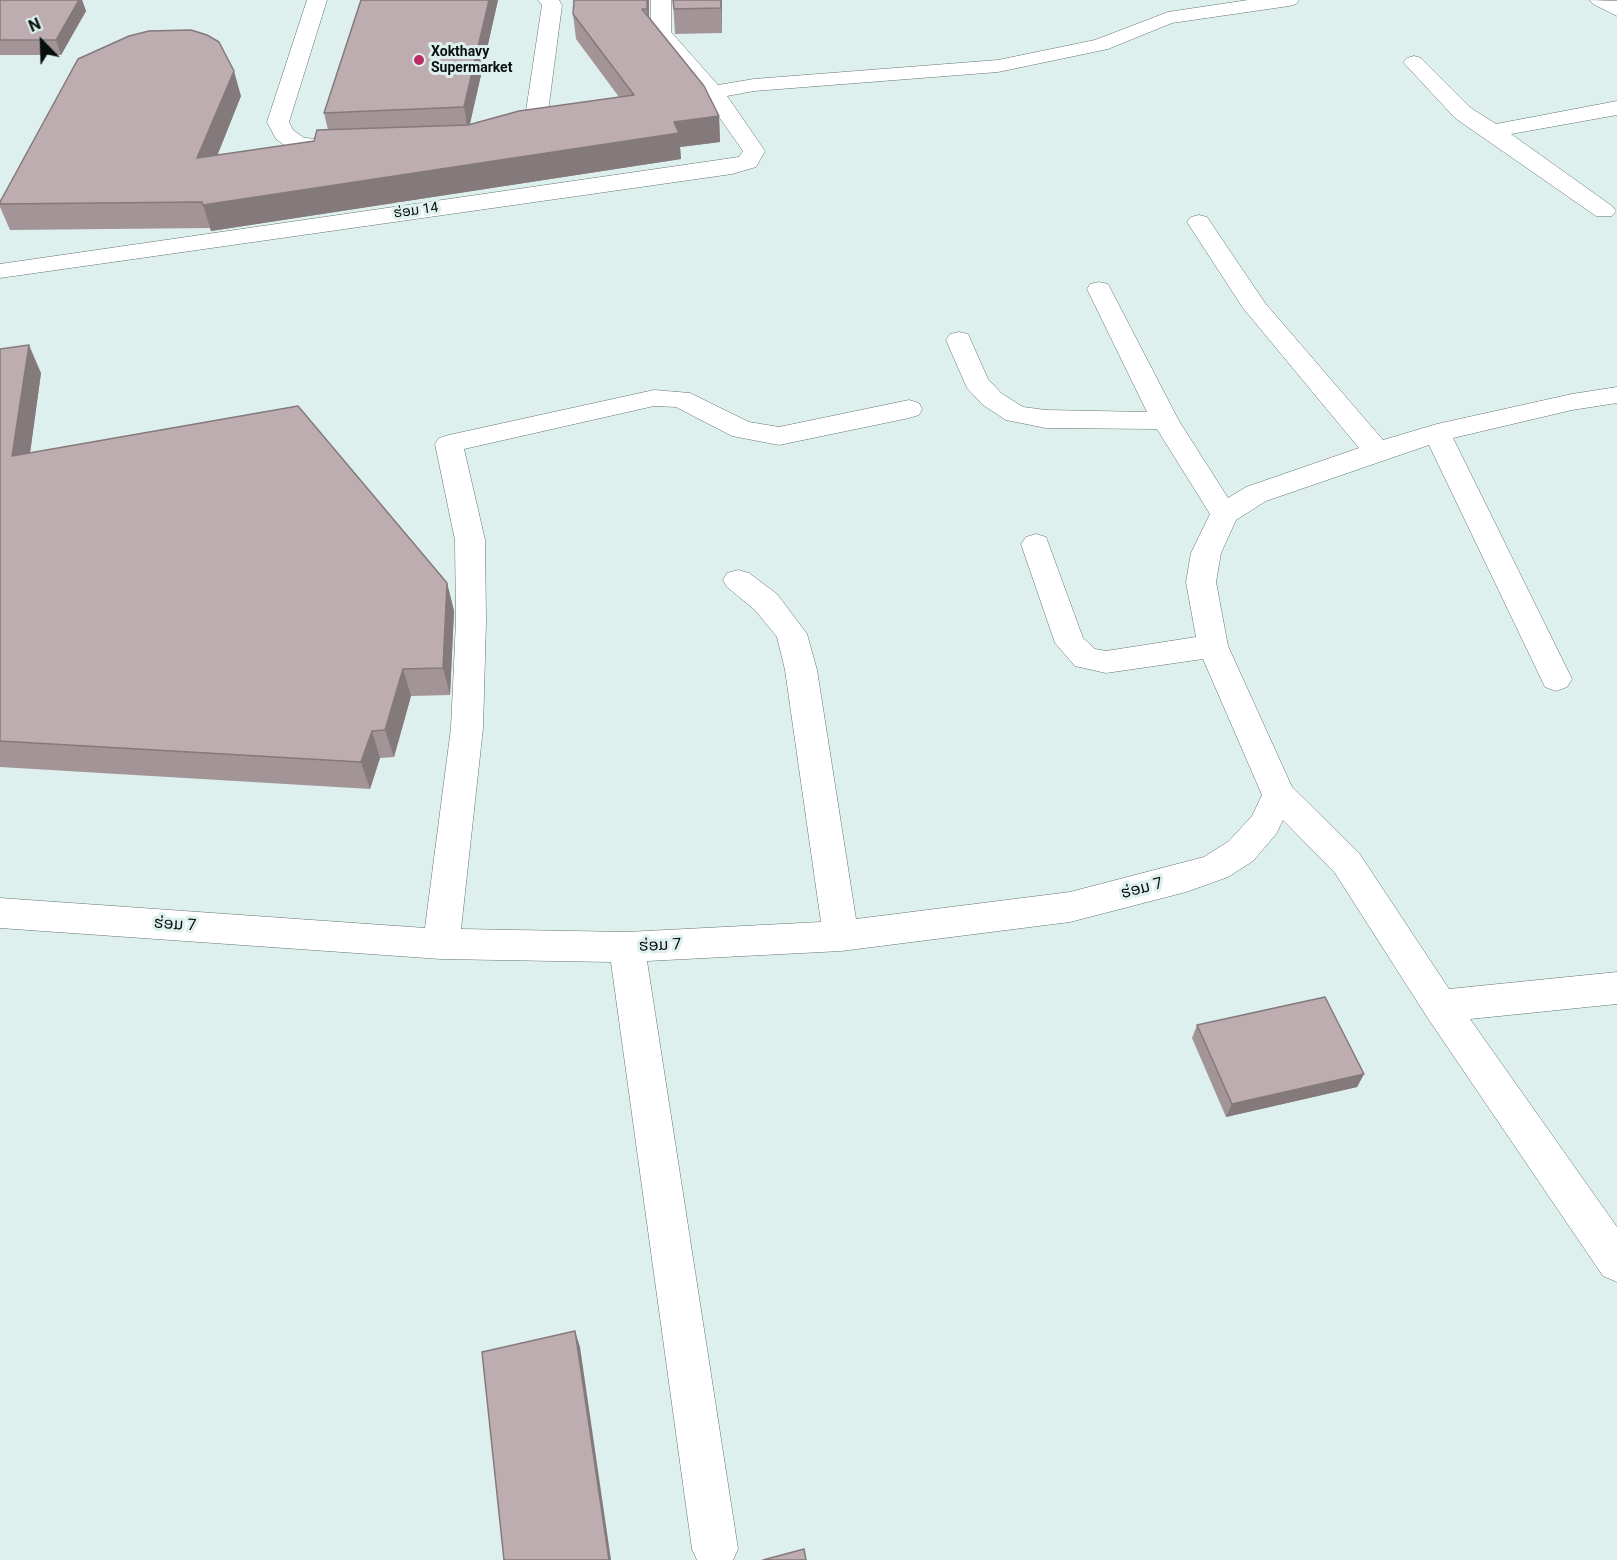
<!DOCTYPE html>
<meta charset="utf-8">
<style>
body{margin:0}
#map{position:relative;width:1617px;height:1560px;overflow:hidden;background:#ddf0ed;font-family:Roboto,sans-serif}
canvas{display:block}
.north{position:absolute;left:12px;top:12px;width:60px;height:60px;-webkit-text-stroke:4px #ddf0ed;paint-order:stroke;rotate:337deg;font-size:16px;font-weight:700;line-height:24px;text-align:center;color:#090f0e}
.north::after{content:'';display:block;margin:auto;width:21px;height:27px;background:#090f0e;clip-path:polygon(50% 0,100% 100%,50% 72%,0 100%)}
</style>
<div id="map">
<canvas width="1617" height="1560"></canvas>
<div class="north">N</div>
</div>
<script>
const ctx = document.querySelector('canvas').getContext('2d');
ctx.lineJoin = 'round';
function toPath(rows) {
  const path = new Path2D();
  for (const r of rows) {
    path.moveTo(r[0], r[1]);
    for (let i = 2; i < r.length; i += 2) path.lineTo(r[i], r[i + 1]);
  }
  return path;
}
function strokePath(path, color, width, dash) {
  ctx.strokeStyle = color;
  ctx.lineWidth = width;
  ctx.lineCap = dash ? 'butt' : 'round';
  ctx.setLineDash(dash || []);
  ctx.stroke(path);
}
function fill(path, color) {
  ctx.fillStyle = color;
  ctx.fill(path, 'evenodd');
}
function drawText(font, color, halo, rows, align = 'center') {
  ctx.font = font + ' Roboto,"Noto Sans Lao",sans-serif';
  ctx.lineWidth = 6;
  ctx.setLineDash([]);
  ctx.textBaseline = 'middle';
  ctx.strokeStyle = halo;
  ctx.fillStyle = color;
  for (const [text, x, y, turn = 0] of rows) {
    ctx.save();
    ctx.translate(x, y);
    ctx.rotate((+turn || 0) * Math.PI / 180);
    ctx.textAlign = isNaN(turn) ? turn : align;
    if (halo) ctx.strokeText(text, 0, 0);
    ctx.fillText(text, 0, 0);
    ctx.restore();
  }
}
const minor = toPath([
 [307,0,327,0,289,122,293,130,304,138,348,141,351,146,348,151,340,153,291,150,276,139,267,122,307,0],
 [538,0,559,0,562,5,548,112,536,128,513,139,497,139,494,134,497,129,520,118,526,111,542,5,538,0],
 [651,0,671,0,671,32,718,85,754,79,998,60,1095,40,1168,12,1248,0,1299,0,1296,4,1289,6,1172,23,1108,49,998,72,754,91,727,96,765,151,756,167,732,174,0,278,0,264,739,157,743,151,705,97,651,33,651,0],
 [1590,0,1617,1,1617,16,1593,4,1590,0],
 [1414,56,1421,58,1471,108,1496,124,1617,101,1617,115,1511,134,1612,206,1616,211,1612,216,1596,216,1455,118,1403,62,1407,58,1414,56],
 [1199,215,1207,217,1265,303,1383,440,1437,424,1572,394,1617,387,1617,403,1572,410,1453,438,1572,679,1567,687,1556,691,1545,687,1429,445,1266,501,1236,520,1221,553,1216,582,1228,646,1292,787,1359,853,1449,989,1617,972,1617,1004,1470,1019,1617,1227,1617,1282,1603,1276,1427,1017,1335,873,1283,820,1276,834,1253,861,1228,877,1186,892,1070,922,841,951,647,961,738,1549,733,1560,697,1560,692,1549,611,962,441,959,0,928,0,898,425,928,451,728,456,621,455,540,435,444,439,438,449,435,654,390,690,393,749,422,779,427,909,400,919,403,922,409,919,415,909,418,779,445,732,436,676,407,654,406,464,449,485,540,486,621,483,728,461,929,627,932,821,922,785,670,777,637,755,610,727,587,723,580,727,573,738,570,749,573,777,594,807,634,817,670,856,919,1070,892,1204,857,1229,841,1252,816,1262,795,1203,659,1106,673,1075,666,1055,643,1021,544,1026,537,1036,534,1046,537,1083,638,1095,649,1106,651,1196,637,1186,582,1191,553,1210,514,1157,429,1046,428,1006,420,983,405,967,388,946,340,950,334,959,332,968,334,988,379,1001,393,1023,407,1046,410,1147,412,1087,289,1090,284,1099,282,1108,284,1179,421,1228,498,1246,487,1359,448,1243,308,1187,222,1191,217,1199,215]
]);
strokePath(minor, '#647472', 1);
fill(minor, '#fff');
fill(toPath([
 [0,0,82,0,86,11,61,55,0,55],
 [498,0,470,124,619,97,576,39,573,14,649,0,649,18,719,116,720,142,680,147,681,159,211,231,210,228,10,230,0,207,0,202,241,96,217,155,314,141,328,130,324,113],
 [673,0,722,0,722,33,675,34],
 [0,349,41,373,30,452,447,583,454,611,450,695,411,696,394,757,380,758,370,789,0,767],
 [1197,1025,1364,1074,1357,1087,1226,1117,1192,1038]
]), '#a39597');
fill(toPath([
 [79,0,82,0,86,11,61,55,56,40],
 [489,0,498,0,468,132,464,107],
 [647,0,649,0,649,34,647,9],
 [721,0,722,0,722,33],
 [234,71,241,96,206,184,197,158],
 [719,116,720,142,680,147,681,159,211,231,203,205,674,122],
 [29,345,41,373,26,483,12,456],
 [447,583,454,611,450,695,443,668],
 [403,669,411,696,394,757,385,730],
 [372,731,380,758,370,789,361,762],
 [1364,1074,1357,1087,1226,1117,1232,1104],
 [575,1331,580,1347,611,1560,609,1560]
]), '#84797b');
const building = toPath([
 [0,0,79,0,56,40,0,40,0,0],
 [361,0,489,0,464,107,324,113,361,0],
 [574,0,647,0,647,9,642,9,704,86,719,116,674,122,679,133,203,205,202,202,0,204,0,202,78,59,129,36,149,31,191,30,207,35,219,42,234,71,197,158,314,141,317,130,468,125,519,111,634,95,573,14,574,0],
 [673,0,721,0,721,8,674,9,673,0],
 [29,345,12,456,298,406,447,583,443,668,403,669,385,730,372,731,361,762,0,741,0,349,29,345],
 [1325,997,1364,1074,1232,1104,1197,1025,1325,997],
 [575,1331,609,1560,504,1560,482,1352,575,1331],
 [804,1549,806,1560,763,1560,804,1549]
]);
fill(building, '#bdadb0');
strokePath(building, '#84797b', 1.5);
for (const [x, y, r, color] of [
 [419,60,6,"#b92d64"]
]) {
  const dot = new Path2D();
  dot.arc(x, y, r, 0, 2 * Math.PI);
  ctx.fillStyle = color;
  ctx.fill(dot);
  strokePath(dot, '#ddf0ed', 2);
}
drawText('bold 14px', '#090f0e', '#ddf0ed', [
 ["Xokthavy",431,52],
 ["Supermarket",431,68]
], 'left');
drawText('14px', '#090f0e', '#ddf0ed', [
 ["ຮ່ອມ 14",416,211,-8]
]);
drawText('16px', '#090f0e', '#ddf0ed', [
 ["ຮ່ອມ 7",1142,889,-15],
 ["ຮ່ອມ 7",175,925,4],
 ["ຮ່ອມ 7",660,946,-2]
]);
</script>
